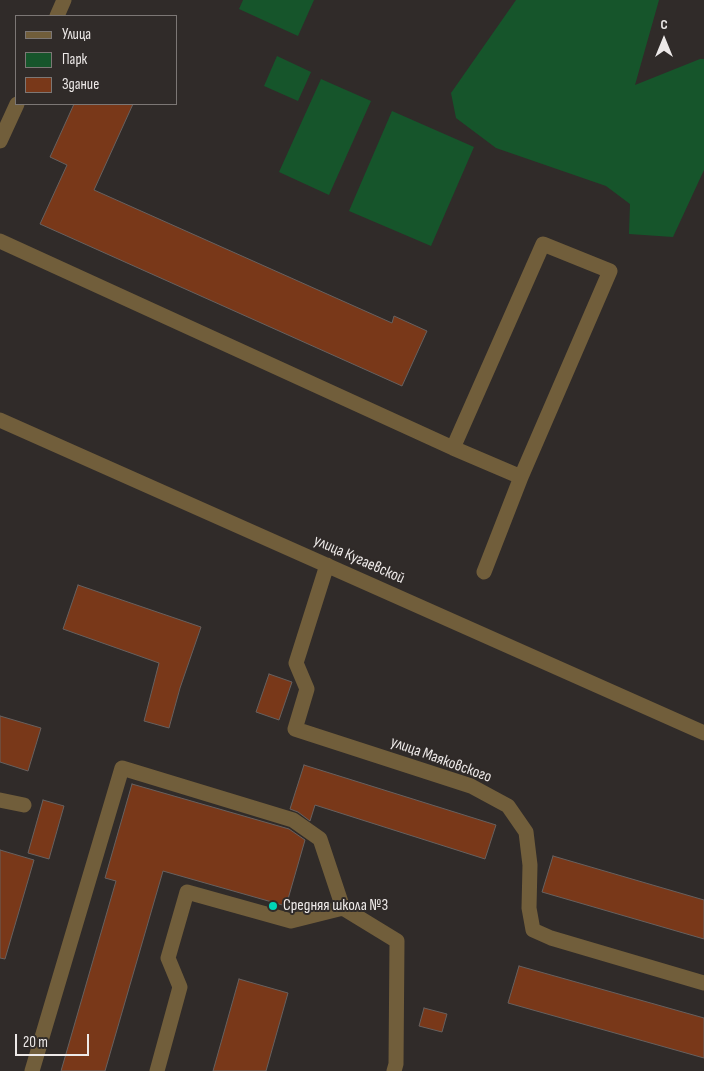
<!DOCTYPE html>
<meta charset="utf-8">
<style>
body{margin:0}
#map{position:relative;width:704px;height:1071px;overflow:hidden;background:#302b29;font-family:"Sofia Sans Condensed",sans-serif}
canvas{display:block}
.legend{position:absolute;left:15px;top:15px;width:162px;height:90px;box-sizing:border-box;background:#302b29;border:1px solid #7c7775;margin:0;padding:6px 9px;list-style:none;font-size:15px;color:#ede9e8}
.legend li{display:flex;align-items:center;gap:10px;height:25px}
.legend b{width:25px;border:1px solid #7c7775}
.north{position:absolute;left:639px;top:15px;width:50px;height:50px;-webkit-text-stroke:4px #302b29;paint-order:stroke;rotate:0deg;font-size:14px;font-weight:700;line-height:20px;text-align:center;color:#ede9e8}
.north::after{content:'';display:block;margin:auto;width:18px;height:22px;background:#ede9e8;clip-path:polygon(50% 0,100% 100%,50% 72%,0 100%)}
.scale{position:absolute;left:15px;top:1034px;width:74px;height:22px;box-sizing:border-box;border:2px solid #ede9e8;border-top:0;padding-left:6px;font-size:15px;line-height:18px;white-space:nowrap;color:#ede9e8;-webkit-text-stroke:4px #302b29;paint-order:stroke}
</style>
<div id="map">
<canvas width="704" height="1071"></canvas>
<ul class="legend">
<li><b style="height:6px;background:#715e3b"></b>Улица</li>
<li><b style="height:14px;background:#16552b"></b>Парк</li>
<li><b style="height:14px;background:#793819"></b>Здание</li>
</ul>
<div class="north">С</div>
<div class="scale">20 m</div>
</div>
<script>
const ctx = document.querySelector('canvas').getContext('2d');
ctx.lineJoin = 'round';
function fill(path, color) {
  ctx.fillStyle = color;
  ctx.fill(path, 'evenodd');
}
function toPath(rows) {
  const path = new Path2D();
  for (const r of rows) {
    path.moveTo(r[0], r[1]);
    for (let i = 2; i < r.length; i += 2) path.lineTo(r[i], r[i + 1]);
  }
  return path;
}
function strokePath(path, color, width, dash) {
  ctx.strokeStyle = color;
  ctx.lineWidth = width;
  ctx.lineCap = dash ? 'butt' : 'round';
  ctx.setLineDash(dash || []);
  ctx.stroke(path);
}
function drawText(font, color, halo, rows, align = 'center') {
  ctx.font = font + ' "Sofia Sans Condensed",sans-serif';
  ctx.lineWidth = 4;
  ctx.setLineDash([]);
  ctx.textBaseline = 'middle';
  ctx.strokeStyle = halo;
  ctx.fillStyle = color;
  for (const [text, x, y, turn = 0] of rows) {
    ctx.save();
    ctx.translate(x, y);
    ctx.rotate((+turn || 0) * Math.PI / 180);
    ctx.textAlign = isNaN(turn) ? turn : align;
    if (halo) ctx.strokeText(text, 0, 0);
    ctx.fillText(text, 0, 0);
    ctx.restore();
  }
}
fill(toPath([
 [243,0,314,0,298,36,239,9],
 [516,0,659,0,635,85,700,59,704,59,704,170,673,237,629,234,630,204,606,186,496,148,456,118,451,93],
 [277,56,311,72,298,101,264,86],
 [321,79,371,101,329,195,279,172],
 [392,111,474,147,431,246,349,211]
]), '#16552b');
const building = toPath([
 [74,104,133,104,94,190,392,323,394,316,427,331,402,386,40,224,67,165,50,157,74,104],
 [78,585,201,627,180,688,169,728,144,721,159,663,63,629,78,585],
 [269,674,292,682,279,720,256,712,269,674],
 [0,716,41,728,28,771,0,762,0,716],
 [304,765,496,825,485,859,315,805,310,821,298,812,290,809,304,765],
 [132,784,289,829,305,840,286,906,163,871,105,1071,61,1071,116,881,105,878,132,784],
 [43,800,64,806,49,859,28,853,43,800],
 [0,850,34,860,5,959,0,958,0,850],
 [553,856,704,900,704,939,542,892,553,856],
 [519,966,704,1018,704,1058,508,1003,519,966],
 [239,979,288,993,266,1071,213,1071,239,979],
 [424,1008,447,1014,442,1032,419,1026,424,1008]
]);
fill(building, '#793819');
strokePath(building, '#67615f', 1);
strokePath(toPath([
 [57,16,64,0],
 [0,141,17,104],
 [0,241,453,448,521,477,610,271,543,244,453,448],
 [0,420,704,733],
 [327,565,296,663,307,689,295,729,471,786,508,806,526,832,530,865,529,908,533,930,551,938,704,983],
 [484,572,521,477],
 [0,800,24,805],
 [32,1071,122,768,293,820,320,839,343,908,397,941,396,1064,394,1071],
 [157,1071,180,987,168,958,187,892,291,921,343,908]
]), '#715e3b', 15);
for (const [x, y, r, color] of [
 [273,906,5,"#00d5b7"]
]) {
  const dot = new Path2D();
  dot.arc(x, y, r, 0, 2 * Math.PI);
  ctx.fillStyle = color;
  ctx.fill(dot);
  strokePath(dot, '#302b29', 2);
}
drawText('16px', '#ede9e8', '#302b29', [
 ["улица Кугаевской",359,560,24],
 ["улица Маяковского",441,760,20]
]);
drawText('16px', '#ede9e8', '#302b29', [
 ["Средняя школа №3",283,906]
], 'left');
</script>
